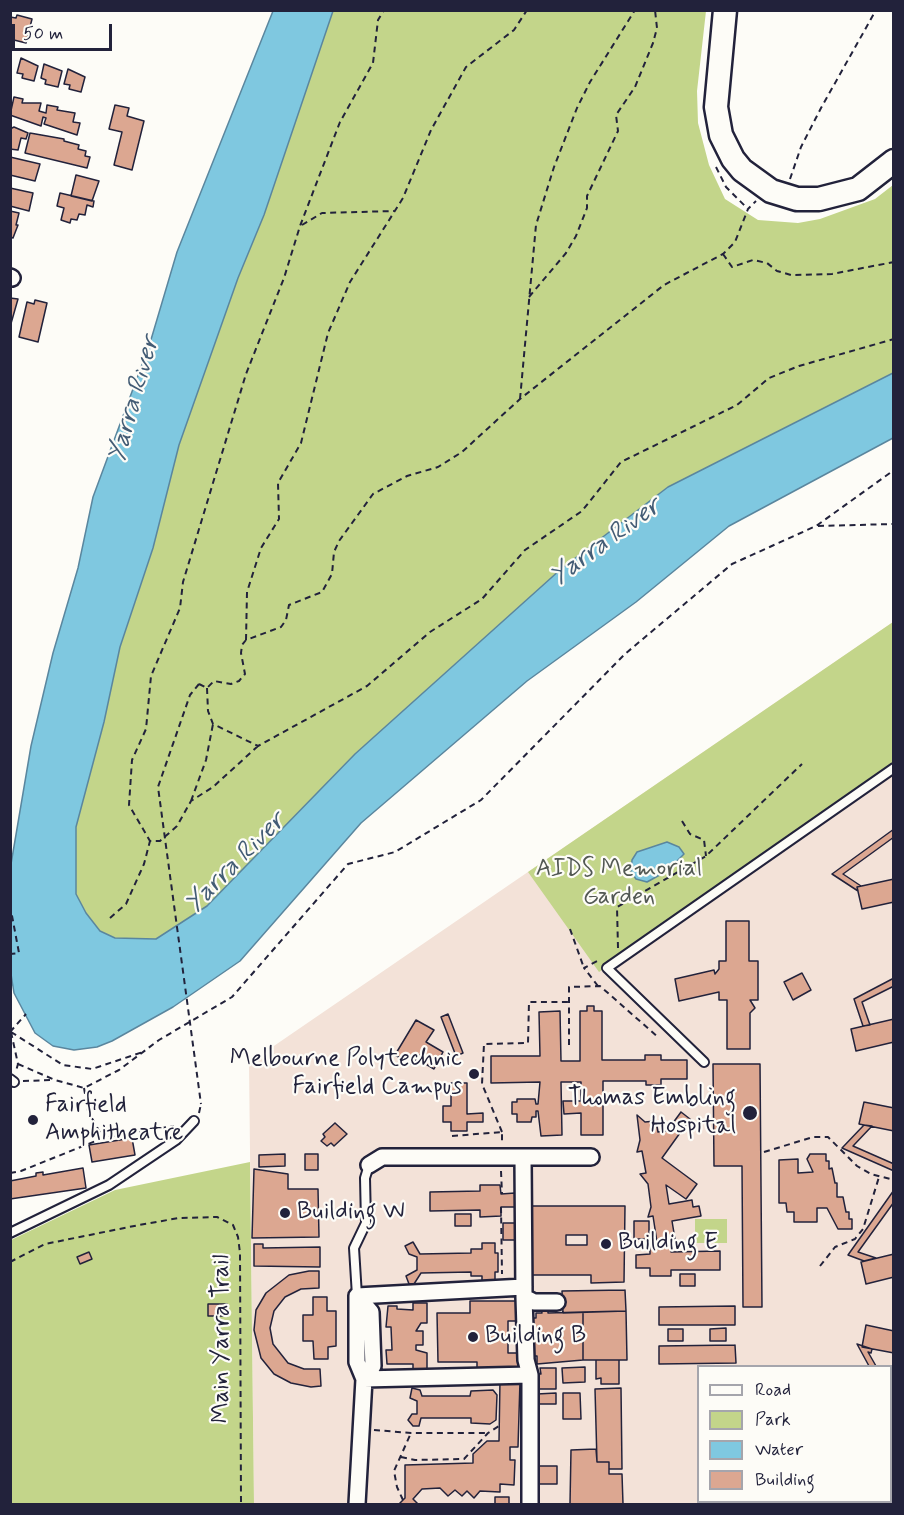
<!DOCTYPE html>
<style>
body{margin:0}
#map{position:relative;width:904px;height:1515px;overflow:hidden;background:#fdfcf7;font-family:Mynerve,sans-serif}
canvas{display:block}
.frame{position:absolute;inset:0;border:12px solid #22223b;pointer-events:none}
.legend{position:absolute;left:697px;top:1365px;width:195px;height:138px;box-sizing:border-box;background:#fdfcf7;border:2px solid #a5a5ac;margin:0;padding:8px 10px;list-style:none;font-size:18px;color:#22223b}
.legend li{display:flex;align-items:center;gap:12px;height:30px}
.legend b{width:30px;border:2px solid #a5a5ac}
.scale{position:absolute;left:12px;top:24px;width:100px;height:27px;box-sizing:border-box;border:3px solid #22223b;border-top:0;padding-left:8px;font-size:18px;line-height:21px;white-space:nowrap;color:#22223b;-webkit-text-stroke:4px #fdfcf7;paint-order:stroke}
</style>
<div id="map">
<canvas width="904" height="1515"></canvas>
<div class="frame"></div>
<ul class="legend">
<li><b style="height:8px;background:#fdfcf7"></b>Road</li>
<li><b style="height:16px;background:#c3d58a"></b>Park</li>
<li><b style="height:16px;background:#7fc8e0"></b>Water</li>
<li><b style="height:16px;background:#dca791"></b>Building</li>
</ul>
<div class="scale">50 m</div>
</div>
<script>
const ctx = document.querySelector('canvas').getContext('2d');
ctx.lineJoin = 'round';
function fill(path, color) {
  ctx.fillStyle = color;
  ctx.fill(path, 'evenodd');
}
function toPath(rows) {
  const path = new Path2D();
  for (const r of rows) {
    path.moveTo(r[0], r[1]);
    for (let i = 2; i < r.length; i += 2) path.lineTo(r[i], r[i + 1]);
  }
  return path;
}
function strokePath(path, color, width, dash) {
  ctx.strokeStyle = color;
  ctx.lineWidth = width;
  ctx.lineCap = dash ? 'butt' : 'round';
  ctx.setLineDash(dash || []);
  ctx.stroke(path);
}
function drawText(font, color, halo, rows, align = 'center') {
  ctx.font = font + ' Mynerve,sans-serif';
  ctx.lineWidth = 4.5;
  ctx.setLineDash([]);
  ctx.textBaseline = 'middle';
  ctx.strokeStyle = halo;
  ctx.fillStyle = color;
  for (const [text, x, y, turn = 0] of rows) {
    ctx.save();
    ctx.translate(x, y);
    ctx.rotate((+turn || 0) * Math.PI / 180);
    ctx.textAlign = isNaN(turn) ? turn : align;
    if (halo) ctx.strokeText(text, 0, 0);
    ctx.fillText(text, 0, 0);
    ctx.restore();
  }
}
fill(toPath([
 [893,622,893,1504,254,1504,249,1063],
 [698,1366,890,1366,890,1502,698,1502]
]), '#f3e2d8');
fill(toPath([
 [333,11,706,11,697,91,698,123,709,165,725,199,758,220,798,223,820,219,875,199,893,185,893,373,668,487,561,569,355,754,207,906,156,939,115,938,100,931,86,913,76,894,76,827,104,722,120,647,153,548,179,445,238,278,264,215],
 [893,622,893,764,599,972,528,872],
 [250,1162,254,1504,11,1504,11,1240,115,1190],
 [695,1219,727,1219,727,1243,695,1243]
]), '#c3d58a');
const water = toPath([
 [273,11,333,11,264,215,238,278,179,445,153,548,120,647,104,722,76,827,76,894,86,913,100,931,115,938,156,939,207,906,355,754,561,569,668,487,893,373,893,438,729,526,636,602,527,681,361,823,240,961,173,1007,112,1041,97,1047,74,1050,53,1046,35,1033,14,993,11,974,11,864,31,746,53,653,78,568,93,497,150,343,177,252,273,11],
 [667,842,679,847,684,854,667,871,647,882,636,879,631,872,632,860,637,852,667,842]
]);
fill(water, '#7fc8e0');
strokePath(water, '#5a869e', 1.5);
const building = toPath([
 [17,15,32,19,26,43,10,39,10,17,16,18,17,15],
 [21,58,38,66,34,81,22,78,23,74,17,73,21,58],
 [44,64,62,71,58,87,45,84,46,80,41,78,44,64],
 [68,69,85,77,81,92,69,89,70,85,64,84,68,69],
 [14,97,23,99,22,103,41,103,39,111,46,113,47,105,58,107,57,110,75,113,73,122,80,123,77,135,44,124,46,118,43,117,41,126,10,115,14,97],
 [115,105,129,108,127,116,144,121,132,170,114,165,122,132,109,129,115,105],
 [14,127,28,133,26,139,21,138,18,150,10,149,10,129,14,127],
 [30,133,64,139,64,141,79,145,78,149,86,151,85,156,90,157,87,168,25,153,30,133],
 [10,157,40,164,35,181,10,175,10,157],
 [76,175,99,181,92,201,71,196,76,175],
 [10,188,33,193,29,211,10,206,10,188],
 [60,193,94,201,93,207,87,205,85,215,79,214,77,220,71,219,70,223,61,220,64,208,57,206,60,193],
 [10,211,19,213,16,225,18,225,13,238,10,237,10,211],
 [10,298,18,299,10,327,10,298],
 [35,300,47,303,38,342,19,337,27,302,34,304,35,300],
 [894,829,894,837,843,874,861,886,857,887,858,891,832,874,894,829],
 [894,879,894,902,862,909,857,887,894,879],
 [726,921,749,921,749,961,758,961,758,1000,750,1000,755,1008,750,1013,750,1049,727,1049,727,1000,719,1000,719,992,679,1001,675,979,714,970,715,974,719,969,719,961,726,961,726,921],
 [802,973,811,990,793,1000,784,982,802,973],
 [894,978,894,986,862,1002,870,1025,863,1026,854,999,894,978],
 [587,1006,594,1006,594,1011,602,1011,602,1060,645,1060,645,1055,661,1055,661,1060,687,1060,687,1079,661,1079,661,1085,646,1085,646,1081,603,1081,603,1135,581,1135,581,1113,564,1114,563,1101,581,1101,581,1082,561,1082,562,1135,541,1136,538,1111,536,1111,536,1117,532,1117,531,1122,517,1122,517,1114,512,1114,512,1102,517,1102,517,1099,535,1099,536,1104,538,1104,540,1082,491,1083,491,1056,540,1056,539,1012,560,1011,561,1061,580,1061,580,1011,587,1011,587,1006],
 [448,1014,463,1053,456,1056,441,1017,448,1014],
 [894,1019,894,1042,856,1051,851,1029,894,1019],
 [416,1020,434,1030,426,1042,443,1052,434,1069,424,1063,426,1059,419,1055,413,1065,395,1055,416,1020],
 [713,1064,760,1064,762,1307,743,1307,742,1166,714,1166,713,1064],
 [451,1083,467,1083,467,1114,483,1113,483,1122,467,1122,467,1131,451,1131,451,1122,443,1122,443,1106,451,1106,451,1083],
 [864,1102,894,1108,894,1131,859,1124,864,1102],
 [681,1112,690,1119,662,1158,697,1184,686,1199,666,1185,669,1204,692,1200,693,1207,699,1206,701,1216,672,1221,675,1239,657,1242,653,1216,648,1217,651,1207,648,1184,640,1174,646,1173,642,1151,637,1152,640,1140,637,1115,645,1122,656,1121,658,1132,667,1131,681,1112],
 [335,1123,347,1134,334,1146,331,1143,327,1146,321,1141,325,1137,323,1134,335,1123],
 [864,1125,872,1126,853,1146,894,1164,894,1171,842,1148,864,1125],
 [132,1138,135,1155,92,1162,89,1145,132,1138],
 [285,1154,285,1166,259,1167,259,1155,285,1154],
 [305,1154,318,1154,318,1170,305,1170,305,1154],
 [810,1154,826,1154,826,1161,829,1161,829,1169,832,1168,835,1183,837,1183,837,1197,843,1197,846,1212,849,1212,849,1219,852,1219,852,1229,838,1229,827,1208,817,1208,817,1222,794,1222,794,1212,787,1212,786,1203,779,1203,779,1160,798,1159,798,1173,813,1172,807,1159,810,1154],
 [83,1168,86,1188,10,1199,10,1181,36,1176,36,1173,43,1172,43,1175,83,1168],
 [254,1169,288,1174,288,1189,318,1189,319,1237,252,1238,254,1169],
 [480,1185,500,1185,501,1194,515,1193,515,1207,501,1207,501,1216,480,1217,480,1210,430,1211,430,1192,480,1191,480,1185],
 [894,1190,894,1202,858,1252,876,1258,864,1261,848,1255,894,1190],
 [531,1206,625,1206,624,1282,591,1283,591,1275,532,1275,531,1206],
 [566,1235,587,1235,587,1245,566,1245,566,1235],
 [455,1214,471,1214,471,1226,455,1226,455,1214],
 [634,1221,649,1221,649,1239,634,1239,634,1221],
 [503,1223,517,1223,517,1240,503,1240,503,1223],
 [413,1242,420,1254,471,1253,471,1249,482,1249,482,1243,495,1243,495,1253,498,1253,498,1272,495,1272,495,1282,482,1282,482,1276,471,1276,471,1272,421,1273,414,1284,409,1284,406,1276,417,1270,417,1257,409,1254,405,1246,413,1242],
 [254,1244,263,1244,263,1248,320,1247,320,1267,254,1266,254,1244],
 [650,1245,671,1245,671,1252,720,1251,720,1270,671,1270,671,1276,650,1276,650,1268,636,1268,636,1255,650,1254,650,1245],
 [89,1252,92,1259,80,1264,77,1257,89,1252],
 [894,1254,894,1277,866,1284,861,1262,894,1254],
 [309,1271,319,1271,319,1288,301,1289,285,1297,274,1311,270,1328,273,1344,288,1363,304,1369,320,1369,321,1386,311,1387,291,1383,274,1374,261,1358,254,1330,256,1310,266,1293,289,1275,309,1271],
 [680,1274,695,1274,695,1286,680,1286,680,1274],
 [625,1290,626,1311,563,1313,562,1291,625,1290],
 [313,1297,327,1297,327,1311,336,1311,336,1346,328,1347,328,1359,314,1359,313,1341,303,1341,303,1315,313,1315,313,1297],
 [470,1301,522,1301,522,1321,508,1321,508,1353,522,1353,522,1374,477,1374,477,1362,438,1362,437,1313,470,1313,470,1301],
 [413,1303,427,1303,427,1323,421,1323,416,1331,423,1331,423,1345,416,1345,416,1350,427,1353,427,1373,413,1373,413,1364,387,1364,386,1350,392,1350,391,1327,386,1327,388,1306,397,1306,397,1309,413,1310,413,1303],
 [208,1304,227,1304,227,1316,208,1316,208,1304],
 [541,1306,548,1306,548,1313,583,1312,583,1360,537,1364,537,1356,530,1356,527,1318,536,1318,536,1313,542,1313,541,1306],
 [735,1306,735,1325,659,1325,659,1307,735,1306],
 [626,1311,627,1360,583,1360,583,1312,626,1311],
 [866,1325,894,1331,894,1353,862,1347,866,1325],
 [726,1328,726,1341,710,1341,710,1329,726,1328],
 [668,1329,683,1329,683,1341,668,1341,668,1329],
 [857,1344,872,1349,871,1353,868,1352,876,1366,869,1366,857,1344],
 [735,1345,736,1363,659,1364,659,1346,735,1345],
 [596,1360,619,1360,619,1384,601,1384,601,1378,596,1379,596,1360],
 [585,1367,585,1382,563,1383,562,1368,585,1367],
 [540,1368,556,1368,556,1389,537,1389,537,1374,541,1374,540,1368],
 [500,1380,520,1381,518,1447,510,1447,510,1460,515,1460,514,1485,500,1484,500,1492,480,1491,474,1498,467,1491,462,1496,455,1490,448,1496,440,1488,422,1489,413,1499,418,1504,399,1504,405,1498,405,1465,473,1463,473,1454,487,1441,499,1441,500,1380],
 [412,1388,420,1390,422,1396,470,1396,471,1391,493,1390,497,1395,496,1420,490,1424,471,1423,471,1418,421,1418,419,1426,413,1426,408,1420,412,1414,417,1414,417,1401,410,1398,412,1388],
 [621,1388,622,1469,609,1469,609,1462,597,1462,595,1389,621,1388],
 [556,1393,556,1404,537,1404,537,1394,556,1393],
 [563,1393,580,1393,581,1419,563,1419,563,1393],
 [596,1449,597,1462,609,1462,609,1474,622,1474,623,1504,570,1504,571,1450,596,1449],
 [539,1466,557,1466,557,1484,539,1484,539,1466],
 [495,1497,509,1497,509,1504,495,1504,495,1497]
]);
fill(building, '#dca791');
strokePath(building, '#22223b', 1.5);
const service = toPath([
 [704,1062,607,968,894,768],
 [10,1079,14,1082],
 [10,1233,109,1185,176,1140,194,1121],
 [357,1296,354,1248,366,1223,365,1178,369,1165]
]);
const minor = toPath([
 [10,277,12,278],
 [523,1157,524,1297,534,1302,557,1302],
 [369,1165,382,1157,591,1157],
 [357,1296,524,1287],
 [357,1296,371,1312,373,1366,364,1379],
 [524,1297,526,1360,530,1375,530,1504],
 [364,1379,530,1375],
 [357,1504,364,1379,357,1362,357,1296]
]);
const secondary = toPath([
 [725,10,716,107,721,135,733,159,742,170,771,191,797,199,819,199,858,189,894,161]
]);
strokePath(service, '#22223b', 12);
strokePath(minor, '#22223b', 20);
strokePath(secondary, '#22223b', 27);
strokePath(toPath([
 [716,167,726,187,748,209],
 [790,179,801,147,821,108,876,10],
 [302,225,322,213,394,211],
 [723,254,732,267,753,260,767,263,777,271,791,275,832,274,894,262],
 [529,297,566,253,576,236,587,208,587,196,618,131,616,115,635,87,653,43,657,28,655,10],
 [520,399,536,225,554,167,577,108,590,82,635,10],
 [818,526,894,524],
 [246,640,247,592,261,548,279,519,278,483,301,443,328,333,350,282,403,198,431,130,466,67,514,30,527,10],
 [199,684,207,688,214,681,231,684,239,681,245,674,241,653,242,645,246,640,281,627,286,620,289,605,322,592,332,574,334,552,339,541,373,494,407,476,438,467,462,452,520,399,664,285,723,254,735,242,748,209,756,201],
 [207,688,208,711,213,724,258,746,367,686,430,632,482,599,525,550,582,511,621,462,737,405,769,378,799,366,894,339],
 [258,746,213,787,191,801,177,826,160,841,150,841,129,805,132,760,146,729,151,676,180,608,183,582,246,374,284,278,300,226,340,122,373,63,378,20,384,10],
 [191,801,206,760,213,724],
 [682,821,690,834,704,840,706,856],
 [10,905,19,953,10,954],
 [110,918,126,904,144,864,150,841],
 [570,929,584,968],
 [618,948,617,907,706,856,802,764],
 [598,986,584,968,599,960],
 [10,1032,26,1014],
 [11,1032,63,1065,92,1069,143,1052],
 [11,1032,18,1064,16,1071],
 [569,1045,569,987,600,986,659,1038],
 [18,1064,55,1080,84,1088,119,1070,159,1040,232,997,348,864,395,852,481,800,625,654,732,564,816,526,894,470],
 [23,1081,53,1080],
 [84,1088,88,1111,103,1138],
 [199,1113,201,1104],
 [502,1132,482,1084,484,1044,528,1043,529,1002,569,1002],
 [452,1136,502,1132,502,1142],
 [764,1152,813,1137,828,1137,857,1166,871,1174,894,1180],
 [501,1171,502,1194],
 [10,1173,21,1171,103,1138,174,1126],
 [501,1207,502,1274],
 [10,1262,45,1244,139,1225,179,1218,217,1217,233,1225,238,1237,240,1253,241,1504],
 [820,1266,835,1247,855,1239,863,1229,879,1177],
 [374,1430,411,1433,488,1433],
 [401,1457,415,1460,464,1459,488,1433,499,1426],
 [403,1500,397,1487,394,1471,411,1433]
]), '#22223b', 2, [6, 4.5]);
strokePath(service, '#fdfcf7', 8);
strokePath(minor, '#fdfcf7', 15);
strokePath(secondary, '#fdfcf7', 22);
strokePath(toPath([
 [199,684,190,695,158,787,201,1104]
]), '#22223b', 2, [6, 4.5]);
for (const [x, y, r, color] of [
 [474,1074,6,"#22223b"],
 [750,1113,8,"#22223b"],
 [33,1120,6,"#22223b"],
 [285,1213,6,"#22223b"],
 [606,1244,6,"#22223b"],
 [473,1337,6,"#22223b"]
]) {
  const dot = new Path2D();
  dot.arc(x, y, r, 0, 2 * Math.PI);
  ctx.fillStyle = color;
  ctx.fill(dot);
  strokePath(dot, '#fdfcf7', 2);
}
drawText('24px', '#525853', '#fdfcf7', [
 ["AIDS Memorial",619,870],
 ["Garden",619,898]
]);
drawText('24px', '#22223b', '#fdfcf7', [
 ["Melbourne Polytechnic",462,1060,"right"],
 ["Fairfield Campus",462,1088,"right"],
 ["Thomas Embling",736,1099,"right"],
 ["Hospital",736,1127,"right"],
 ["Fairfield",45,1106],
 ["Amphitheatre",45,1134],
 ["Building W",297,1213],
 ["Building E",618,1244],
 ["Building B",485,1337]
], 'left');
drawText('24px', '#22223b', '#fdfcf7', [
 ["Main Yarra Trail",223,1339,-90]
]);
drawText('italic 26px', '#435c75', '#fdfcf7', [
 ["Yarra River",135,400,-74],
 ["Yarra River",606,543,-36],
 ["Yarra River",236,864,-45]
]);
</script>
